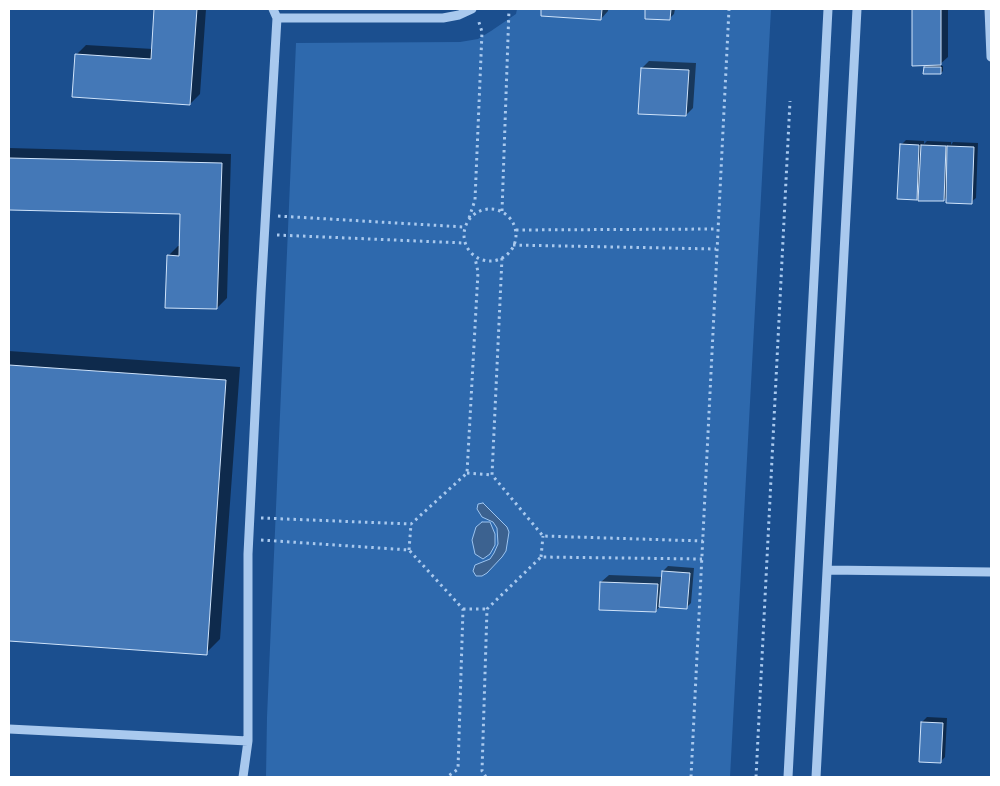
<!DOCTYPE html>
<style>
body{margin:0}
#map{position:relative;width:1000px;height:786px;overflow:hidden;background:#1b4f8f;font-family:"Fira Sans Condensed",sans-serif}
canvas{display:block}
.frame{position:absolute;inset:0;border:10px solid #fff;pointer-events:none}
</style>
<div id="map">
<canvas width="1000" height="786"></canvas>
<div class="frame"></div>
</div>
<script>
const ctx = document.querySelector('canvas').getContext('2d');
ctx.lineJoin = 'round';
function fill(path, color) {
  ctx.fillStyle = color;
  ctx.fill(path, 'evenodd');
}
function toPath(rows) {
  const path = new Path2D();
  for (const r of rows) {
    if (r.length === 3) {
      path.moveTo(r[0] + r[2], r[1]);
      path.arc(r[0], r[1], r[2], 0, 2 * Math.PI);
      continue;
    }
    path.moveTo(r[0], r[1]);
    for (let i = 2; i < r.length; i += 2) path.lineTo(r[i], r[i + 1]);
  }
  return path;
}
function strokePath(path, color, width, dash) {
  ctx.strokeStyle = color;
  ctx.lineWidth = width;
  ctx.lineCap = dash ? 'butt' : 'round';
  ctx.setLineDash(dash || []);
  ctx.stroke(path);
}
fill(toPath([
 [517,9,771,9,730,777,266,777,267,717,296,43,460,42,478,39,491,31,516,14]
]), '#2e69ad');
const water = toPath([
 [483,503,507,527,509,532,506,551,502,557,487,573,482,576,476,576,473,571,475,565,490,559,494,553,498,544,497,528,493,522,482,517,477,509,478,504,483,503],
 [482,522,490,522,495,534,495,545,490,554,483,559,475,554,472,540,476,527,482,522]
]);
fill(water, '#3c6290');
strokePath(water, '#9cc4f0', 1);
fill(toPath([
 [156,9,206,9,200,94,190,104,76,55,86,45,153,49],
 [543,9,608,9,608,11,601,19,542,15],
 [646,9,675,9,674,14,670,18,646,18],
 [913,9,948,9,948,57,939,65,943,66,943,71,941,73,925,67,928,64,913,64],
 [649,61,696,63,693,108,686,115,642,68],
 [906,140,924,141,924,144,927,141,951,142,951,145,953,142,978,143,976,198,971,202,947,197,944,200,920,195,917,199,901,145],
 [9,148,231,154,227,298,217,308,168,256,178,246,180,246,181,213,9,209],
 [9,351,240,367,220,639,206,653,9,640],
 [668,566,694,568,691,603,686,608,660,606,656,611,601,582,609,575,663,577,663,571],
 [927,717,947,718,945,757,940,762,922,722]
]), '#0007');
const building = toPath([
 [154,9,197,9,190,105,72,97,75,54,151,59,154,9],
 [541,9,602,9,601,20,541,16,541,9],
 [645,9,671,9,670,20,645,19,645,9],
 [912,9,941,9,941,65,912,66,912,9],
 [924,67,941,67,941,74,923,74,924,67],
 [641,68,689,70,686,116,638,114,641,68],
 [900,144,919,145,917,200,897,199,900,144],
 [921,145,946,146,944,201,918,201,921,145],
 [947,146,974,147,972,204,946,203,947,146],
 [9,158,222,163,217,309,165,308,167,255,179,256,180,214,9,210,9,158],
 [9,365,226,380,207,655,9,641,9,365],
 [662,571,690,573,687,609,659,607,662,571],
 [600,582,658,584,656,612,599,610,600,582],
 [921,722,943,723,941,763,919,762,921,722]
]);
fill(building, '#4478b7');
strokePath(building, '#cfe3fa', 1);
strokePath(toPath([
 [490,235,26],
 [502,211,509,9],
 [278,216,464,227],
 [469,218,475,200,482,32,478,19],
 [516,230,717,229],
 [277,235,464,243],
 [513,245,716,249],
 [502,258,492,475,543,536,703,541],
 [467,473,492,475],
 [261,518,411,524,467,473,478,272,475,258],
 [261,540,409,550,463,609,458,769,447,777],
 [409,550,411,524],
 [541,557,543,536],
 [463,609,487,609],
 [486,777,482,771,487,609,541,557,702,559],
 [691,777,729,9],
 [756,777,790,101]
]), '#a9c9ee', 3, [2.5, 4]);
strokePath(toPath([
 [989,9,991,57],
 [277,18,443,18,459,15,472,9],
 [827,570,991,572],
 [9,729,248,741],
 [243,777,248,741,248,554,261,293,277,18,273,9],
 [788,777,828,9],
 [816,777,857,9]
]), '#a9c9ee', 9);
</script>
